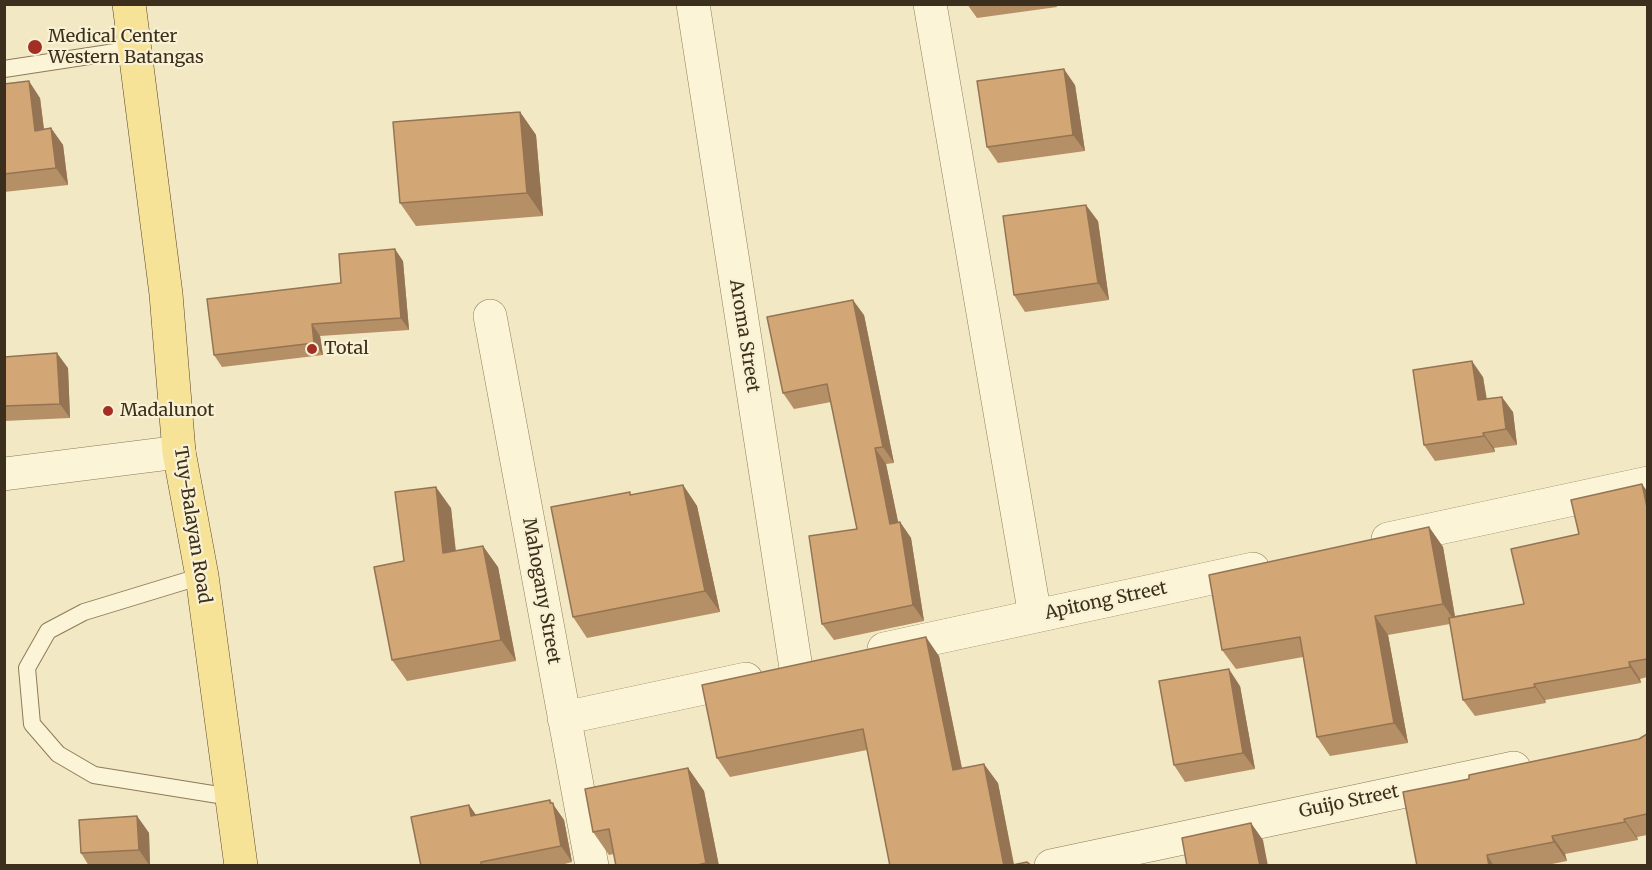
<!DOCTYPE html>
<style>
body{margin:0}
#map{position:relative;width:1652px;height:870px;overflow:hidden;background:#f2e8c3;font-family:Merriweather,serif}
canvas{display:block}
.frame{position:absolute;inset:0;border:6px solid #3c2f1d;pointer-events:none}
</style>
<div id="map">
<canvas width="1652" height="870"></canvas>
<div class="frame"></div>
</div>
<script>
const ctx = document.querySelector('canvas').getContext('2d');
ctx.lineJoin = 'round';
function toPath(rows) {
  const path = new Path2D();
  for (const r of rows) {
    path.moveTo(r[0], r[1]);
    for (let i = 2; i < r.length; i += 2) path.lineTo(r[i], r[i + 1]);
  }
  return path;
}
function strokePath(path, color, width, dash) {
  ctx.strokeStyle = color;
  ctx.lineWidth = width;
  ctx.lineCap = dash ? 'butt' : 'round';
  ctx.setLineDash(dash || []);
  ctx.stroke(path);
}
function fill(path, color) {
  ctx.fillStyle = color;
  ctx.fill(path, 'evenodd');
}
function drawText(font, color, halo, rows, align = 'center') {
  ctx.font = font + ' Merriweather,serif';
  ctx.lineWidth = 4.5;
  ctx.setLineDash([]);
  ctx.textBaseline = 'middle';
  ctx.strokeStyle = halo;
  ctx.fillStyle = color;
  for (const [text, x, y, turn = 0] of rows) {
    ctx.save();
    ctx.translate(x, y);
    ctx.rotate((+turn || 0) * Math.PI / 180);
    ctx.textAlign = isNaN(turn) ? turn : align;
    if (halo) ctx.strokeText(text, 0, 0);
    ctx.fillText(text, 0, 0);
    ctx.restore();
  }
}
const service = toPath([
 [4,69,135,49],
 [202,576,84,612,48,631,27,668,32,724,58,754,94,775,231,797]
]);
const minor = toPath([
 [693,4,796,668],
 [930,4,1035,616],
 [490,316,592,866],
 [4,474,179,452],
 [1388,539,1648,483],
 [884,649,1253,569],
 [564,718,746,679],
 [1051,866,1514,768]
]);
const primary = toPath([
 [129,4,166,294,179,452,202,576,241,866]
]);
strokePath(service, '#8e7a58', 18);
strokePath(minor, '#8e7a58', 34);
strokePath(primary, '#5b472c', 34);
strokePath(service, '#fbf4d7', 16);
strokePath(minor, '#fbf4d7', 33);
strokePath(primary, '#f7e398', 33);
fill(toPath([
 [967,4,1056,4,1057,7,977,18],
 [4,84,40,98,44,129,51,128,63,145,68,185,4,192],
 [1075,85,1085,151,998,163,987,147],
 [520,112,536,135,543,216,416,226,400,203],
 [1098,221,1109,300,1025,312,1014,295],
 [403,261,409,330,320,336,323,355,222,367,214,355],
 [864,315,894,463,886,464,898,523,900,522,911,538,924,621,834,640,822,624,857,529,831,402,794,409,783,393],
 [4,354,6,357,68,368,70,418,4,421],
 [1483,377,1487,399,1513,412,1517,445,1494,448,1495,452,1435,461,1424,445],
 [683,485,697,506,720,612,587,638,573,617,632,495],
 [1647,491,1647,677,1640,679,1641,683,1545,700,1546,703,1475,716,1463,700,1450,624,1388,635,1408,743,1330,756,1317,737,1303,657,1236,669,1222,650,1429,527,1443,547,1455,616,1524,604,1579,534],
 [451,508,456,551,498,567,516,661,407,681,392,660,404,561],
 [939,656,962,768,998,783,1014,864,890,866,867,750,730,777,717,758],
 [1240,686,1255,769,1185,782,1174,765],
 [1647,734,1647,835,1637,837,1638,840,1565,854,1567,861,1542,866,1417,866,1469,779,1639,739],
 [688,768,704,791,719,866,616,866,614,854,609,855,593,832],
 [552,803,564,820,572,862,557,866,421,866,469,805,476,815],
 [137,816,149,833,150,866,89,866,81,853]
]), '#b58f65');
fill(toPath([
 [1064,69,1075,85,1085,151,1073,135],
 [29,81,40,98,46,147,35,131],
 [520,112,536,135,543,216,527,193],
 [51,128,63,145,68,185,56,168],
 [1086,205,1098,221,1109,300,1098,283],
 [395,249,403,261,409,330,401,318],
 [853,300,864,315,894,463,883,447],
 [312,324,320,336,323,355,314,343],
 [57,353,68,368,70,418,60,404],
 [1472,361,1483,377,1489,416,1478,400],
 [1502,397,1513,412,1517,445,1506,429],
 [1483,433,1494,448,1495,452,1484,436],
 [875,448,886,464,902,540,890,524],
 [1642,484,1647,491,1647,507],
 [683,485,697,506,720,612,705,591],
 [436,487,451,508,458,575,443,553],
 [900,522,911,538,924,621,913,605],
 [1429,527,1443,547,1456,623,1443,604],
 [483,546,498,567,516,661,501,640],
 [1375,616,1388,635,1408,743,1394,723],
 [926,637,939,656,966,789,953,770],
 [1629,662,1640,679,1641,683,1630,667],
 [1229,669,1240,686,1255,769,1243,753],
 [1534,684,1545,700,1546,703,1535,687],
 [984,764,998,783,1014,866,1004,866],
 [688,768,704,791,719,866,708,866,706,863],
 [550,800,564,820,572,862,561,846],
 [469,805,481,822,471,816],
 [137,816,149,833,150,866,139,850],
 [1624,819,1637,837,1638,840,1625,822],
 [1251,823,1263,840,1268,866,1260,866],
 [1552,836,1565,854,1567,861,1554,842],
 [1487,855,1494,866,1489,866]
]), '#947453');
const building = toPath([
 [1064,69,1073,135,987,147,977,81,1064,69],
 [29,81,35,131,51,128,56,168,4,174,4,84,29,81],
 [520,112,527,193,400,203,393,122,520,112],
 [1086,205,1098,283,1014,295,1003,216,1086,205],
 [395,249,401,318,312,324,314,343,214,355,207,299,341,283,339,254,395,249],
 [853,300,883,447,875,448,890,524,900,522,913,605,822,624,809,536,857,529,827,384,783,393,767,317,853,300],
 [57,353,60,404,4,406,4,357,57,353],
 [1472,361,1478,400,1502,397,1506,429,1483,433,1484,436,1424,445,1413,370,1472,361],
 [1642,484,1647,507,1647,659,1629,662,1630,667,1534,684,1535,687,1463,700,1449,618,1524,604,1511,549,1579,534,1571,500,1642,484],
 [683,485,705,591,573,617,551,507,630,492,630,495,683,485],
 [436,487,443,553,483,546,501,640,392,660,374,567,404,561,395,492,436,487],
 [1429,527,1443,604,1375,616,1394,723,1317,737,1300,637,1222,650,1209,575,1429,527],
 [926,637,953,770,984,764,1004,866,890,866,863,729,717,758,702,685,926,637],
 [1229,669,1243,753,1174,765,1159,681,1229,669],
 [1647,734,1647,814,1624,819,1625,822,1552,836,1554,842,1487,855,1489,866,1417,866,1403,792,1469,779,1469,775,1639,739,1647,734],
 [688,768,706,863,693,866,616,866,609,829,593,832,585,789,688,768],
 [550,800,550,803,553,803,561,846,481,862,481,866,421,866,411,817,469,805,471,816,550,800],
 [137,816,139,850,81,853,79,820,137,816],
 [1251,823,1260,866,1187,866,1182,838,1251,823],
 [1027,862,1032,866,1008,866,1027,862]
]);
fill(building, '#d3a676');
strokePath(building, '#947453', 1.5);
for (const [x, y, r, color] of [
 [35,47,8,"#a22f23"],
 [312,349,6,"#a22f23"],
 [108,411,6,"#a22f23"]
]) {
  const dot = new Path2D();
  dot.arc(x, y, r, 0, 2 * Math.PI);
  ctx.fillStyle = color;
  ctx.fill(dot);
  strokePath(dot, '#f8f1d3', 2);
}
drawText('18px', '#3c2f1d', '#f8f1d3', [
 ["Medical Center",48,37],
 ["Western Batangas",48,58],
 ["Total",324,349],
 ["Madalunot",120,411]
], 'left');
drawText('18px', '#3c2f1d', '#f8f1d3', [
 ["Aroma Street",744,336,81],
 ["Tuy-Balayan Road",192,525,81],
 ["Mahogany Street",541,591,80],
 ["Apitong Street",1106,601,-12],
 ["Guijo Street",1349,802,-12]
]);
</script>
